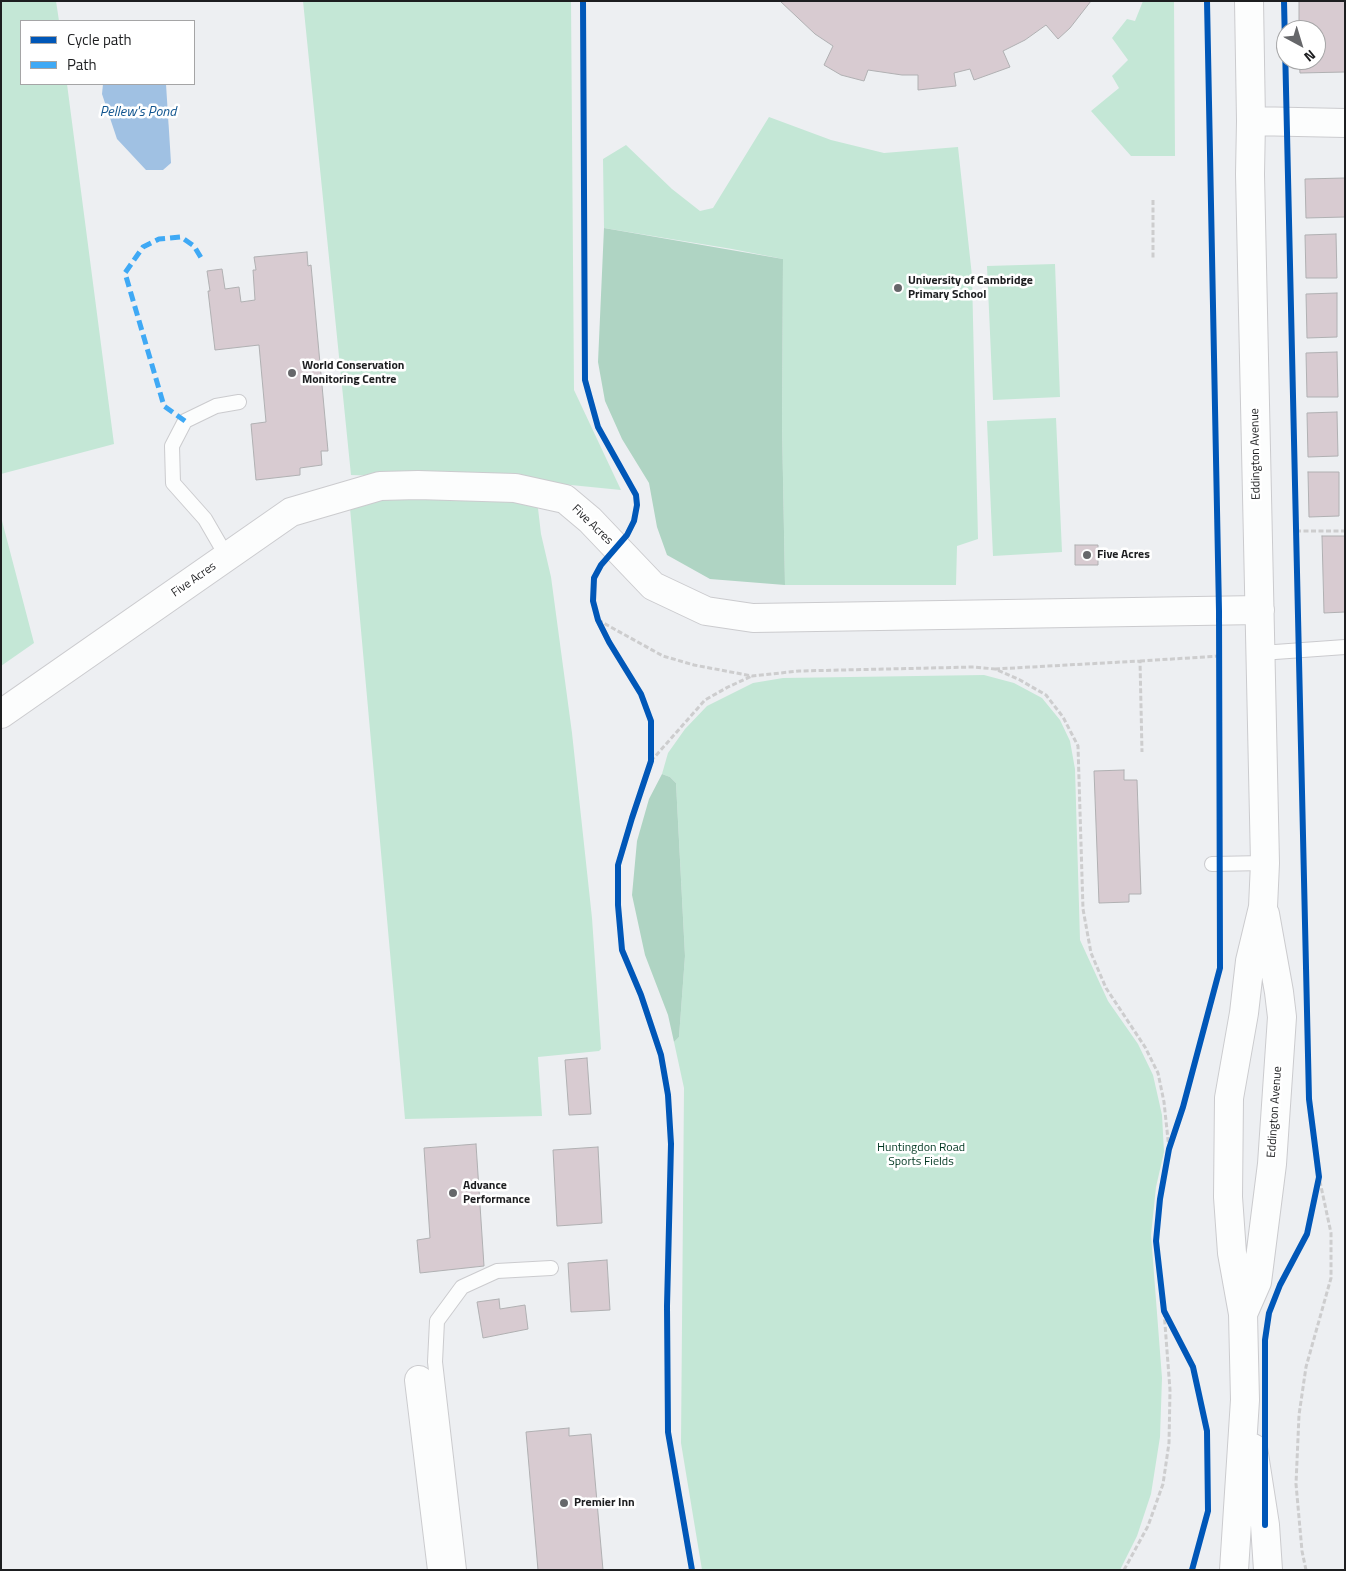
<!DOCTYPE html>
<style>
body{margin:0}
#map{position:relative;width:1346px;height:1571px;overflow:hidden;background:#edeff2;font-family:"Titillium Web",sans-serif}
canvas{display:block}
.frame{position:absolute;inset:0;border:2px solid #1d1e20;pointer-events:none}
.legend{position:absolute;left:20px;top:20px;width:175px;height:65px;box-sizing:border-box;background:#fff;border:1px solid #a5a5a6;margin:0;padding:6px 9px;list-style:none;font-size:15px;color:#1d1e20}
.legend li{display:flex;align-items:center;gap:10px;height:25px}
.legend b{width:25px;border:1px solid #a5a5a6}
.north{position:absolute;left:1276px;top:20px;width:50px;height:50px;box-sizing:border-box;background:#fff;border:1px solid #a5a5a6;border-radius:50%;rotate:141deg;font-size:14px;font-weight:700;line-height:20px;text-align:center;color:#1d1e20}
.north::after{content:'';display:block;margin:auto;width:18px;height:22px;background:#66676a;clip-path:polygon(50% 0,100% 100%,50% 72%,0 100%)}
</style>
<div id="map">
<canvas width="1346" height="1571"></canvas>
<div class="frame"></div>
<ul class="legend">
<li><b style="height:6px;background:#0057b8"></b>Cycle path</li>
<li><b style="height:6px;background:#3fa9f5"></b>Path</li>
</ul>
<div class="north">N</div>
</div>
<script>
const ctx = document.querySelector('canvas').getContext('2d');
ctx.lineJoin = 'round';
function fill(path, color) {
  ctx.fillStyle = color;
  ctx.fill(path, 'evenodd');
}
function toPath(rows) {
  const path = new Path2D();
  for (const r of rows) {
    path.moveTo(r[0], r[1]);
    for (let i = 2; i < r.length; i += 2) path.lineTo(r[i], r[i + 1]);
  }
  return path;
}
function strokePath(path, color, width, dash) {
  ctx.strokeStyle = color;
  ctx.lineWidth = width;
  ctx.lineCap = dash ? 'butt' : 'round';
  ctx.setLineDash(dash || []);
  ctx.stroke(path);
}
function drawText(font, color, halo, rows, align = 'center') {
  ctx.font = font + ' "Titillium Web",sans-serif';
  ctx.lineWidth = 5;
  ctx.setLineDash([]);
  ctx.textBaseline = 'middle';
  ctx.strokeStyle = halo;
  ctx.fillStyle = color;
  for (const [text, x, y, turn = 0] of rows) {
    ctx.save();
    ctx.translate(x, y);
    ctx.rotate((+turn || 0) * Math.PI / 180);
    ctx.textAlign = isNaN(turn) ? turn : align;
    if (halo) ctx.strokeText(text, 0, 0);
    ctx.fillText(text, 0, 0);
    ctx.restore();
  }
}
fill(toPath([
 [1,1,56,1,59,21,21,21,21,84,67,84,114,444,1,474],
 [303,1,571,1,574,390,621,490,531,481,351,475],
 [1143,1,1174,1,1175,156,1131,156,1091,111,1119,88,1112,76,1128,60,1112,38,1127,19,1135,21],
 [769,117,831,140,884,153,958,147,972,276,978,539,957,546,956,585,785,585,782,425,783,259,732,249,604,228,603,159,626,145,672,189,700,211,713,208],
 [1055,264,1060,397,993,400,987,266],
 [1056,418,1062,552,993,556,987,421],
 [360,496,537,500,541,534,551,577,572,733,592,918,601,1049,599,1051,538,1057,542,1116,405,1119,350,508],
 [1,517,34,643,1,666],
 [984,675,1014,683,1042,698,1060,720,1070,741,1075,769,1080,940,1108,1001,1138,1044,1153,1075,1162,1115,1164,1152,1156,1187,1151,1235,1162,1378,1160,1437,1151,1494,1137,1536,1120,1570,702,1570,681,1443,684,1088,674,1042,679,1037,685,956,676,783,670,777,662,774,668,753,685,729,707,706,753,683,783,678]
]), '#c4e7d6');
fill(toPath([
 [604,228,783,259,782,425,785,585,710,579,667,555,657,527,649,483,622,439,605,401,598,362],
 [662,774,670,777,676,783,685,956,679,1037,674,1042,668,1015,645,955,632,895,637,841,649,799]
]), '#afd4c3');
fill(toPath([
 [103,84,166,84,171,163,163,170,146,170,117,139,102,94]
]), '#a0c1e3');
const building = toPath([
 [780,1,1091,1,1070,28,1058,39,1046,25,1025,40,1003,51,1010,67,974,80,970,69,954,73,956,86,918,90,918,75,902,75,868,70,864,81,841,75,824,65,833,46,815,34,780,1],
 [1299,1,1345,1,1345,72,1300,73,1299,60,1316,60,1316,30,1299,30,1299,1],
 [1345,178,1345,217,1306,218,1305,179,1345,178],
 [1336,234,1337,278,1306,278,1305,235,1336,234],
 [307,252,308,266,311,265,328,451,321,451,322,465,300,468,300,475,256,480,251,424,266,422,259,345,215,350,208,291,210,291,207,271,222,269,225,289,239,287,241,302,255,300,253,270,256,270,254,257,307,252],
 [1337,293,1337,337,1307,338,1306,294,1337,293],
 [1337,352,1338,397,1307,397,1306,353,1337,352],
 [1337,412,1338,456,1308,457,1307,413,1337,412],
 [1308,472,1339,472,1339,516,1309,517,1308,472],
 [1322,536,1345,536,1345,612,1324,613,1322,536],
 [1075,545,1098,545,1098,565,1075,565,1075,545],
 [1124,770,1124,780,1137,780,1141,894,1129,894,1129,902,1099,903,1094,771,1124,770],
 [587,1058,591,1114,569,1115,565,1060,587,1058],
 [476,1144,484,1266,420,1273,417,1240,430,1238,424,1148,476,1144],
 [598,1147,602,1223,557,1226,553,1150,598,1147],
 [607,1260,610,1310,571,1312,568,1263,607,1260],
 [499,1299,500,1309,525,1305,528,1329,483,1338,477,1302,499,1299],
 [569,1428,569,1436,591,1434,603,1570,538,1570,526,1432,569,1428]
]);
fill(building, '#d8cbd1');
strokePath(building, '#b0b0b2', 1);
const lane = toPath([
 [227,557,205,519,173,483,172,446,185,421,216,406,239,402],
 [1261,653,1345,647],
 [1212,864,1265,863],
 [459,1570,435,1362,437,1321,462,1287,497,1271,551,1268]
]);
const street = toPath([
 [1251,121,1345,123],
 [1,714,291,512,380,486,418,485,515,488,565,499,590,520,653,586,706,611,753,618,1260,610],
 [1243,1314,1257,1282,1272,1164,1282,1017,1279,992,1265,914],
 [419,1380,442,1570],
 [1253,1448,1265,1525,1268,1570],
 [1234,1570,1245,1400,1243,1314,1232,1253,1228,1197,1229,1098,1244,1013,1250,961,1263,907,1265,863,1250,174,1251,121,1249,1]
]);
strokePath(lane, '#cbcbce', 16);
strokePath(street, '#cbcbce', 30);
strokePath(toPath([
 [1153,200,1153,258],
 [1296,531,1345,531],
 [598,620,663,656,694,665,752,676,799,671,974,667,995,669,1020,680,1046,695,1063,717,1078,746,1083,909,1091,953,1106,988,1145,1047,1158,1073,1164,1102,1169,1149],
 [1140,661,1220,656],
 [995,669,1140,661,1142,752],
 [651,761,705,700,728,687,752,676],
 [1124,1570,1148,1526,1163,1484,1169,1443,1170,1390,1164,1311],
 [1306,1570,1302,1551,1296,1484,1299,1415,1306,1367,1331,1278,1331,1233,1319,1177]
]), '#cdcdce', 3, [5, 2.5]);
strokePath(lane, '#fcfdfd', 14);
strokePath(street, '#fcfdfd', 28);
strokePath(toPath([
 [185,421,164,406,125,273,143,247,159,239,181,237,194,246,203,261]
]), '#3fa9f5', 5, [10, 5]);
strokePath(toPath([
 [583,1,585,380,598,427,636,495,637,505,634,521,627,535,601,565,594,578,593,601,598,620,609,642,641,694,651,721,651,761,632,818,618,865,618,905,622,950,641,995,661,1055,668,1095,671,1144,667,1306,668,1432,692,1570],
 [1265,1525,1265,1340,1269,1313,1280,1285,1307,1234,1319,1177,1309,1099,1284,1],
 [1192,1570,1208,1511,1207,1431,1193,1367,1164,1311,1156,1241,1160,1199,1169,1149,1183,1107,1220,968,1219,611,1207,1]
]), '#0057b8', 6);
for (const [x, y, r, color] of [
 [898,288,5,"#66676a"],
 [292,373,5,"#66676a"],
 [1087,555,5,"#66676a"],
 [453,1193,5,"#66676a"],
 [564,1503,5,"#66676a"]
]) {
  const dot = new Path2D();
  dot.arc(x, y, r, 0, 2 * Math.PI);
  ctx.fillStyle = color;
  ctx.fill(dot);
  strokePath(dot, '#fff', 2);
}
drawText('bold 12px', '#1d1e20', '#fff', [
 ["University of Cambridge",908,281],
 ["Primary School",908,295],
 ["World Conservation",302,366],
 ["Monitoring Centre",302,380],
 ["Five Acres",1097,555],
 ["Advance",463,1186],
 ["Performance",463,1200],
 ["Premier Inn",574,1503]
], 'left');
drawText('12px', '#1d1e20', '#fff', [
 ["Eddington Avenue",1256,454,-91],
 ["Five Acres",592,525,44],
 ["Five Acres",194,580,-35],
 ["Eddington Avenue",1275,1112,-86]
]);
drawText('12px', '#003721', '#fff', [
 ["Huntingdon Road",921,1148],
 ["Sports Fields",921,1162]
]);
drawText('italic 14px', '#11558f', '#fff', [
 ["Pellew's Pond",138,113]
]);
</script>
